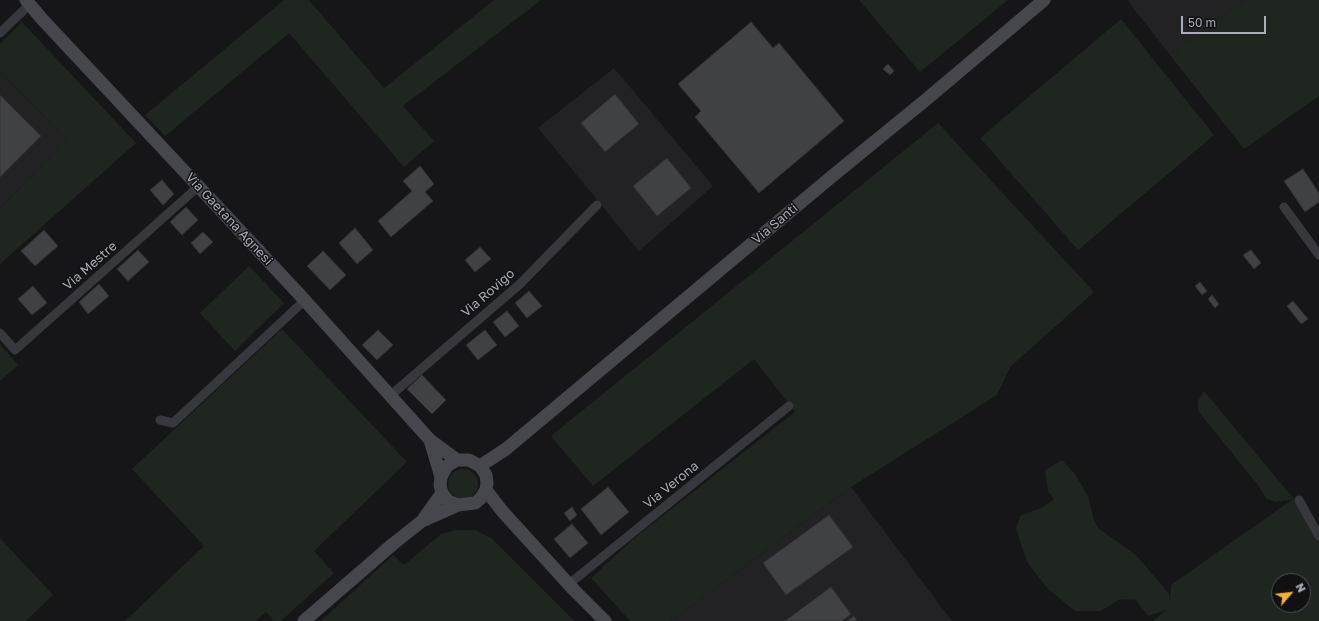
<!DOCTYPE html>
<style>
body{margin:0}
#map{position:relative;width:1319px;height:621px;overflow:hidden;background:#161618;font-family:"Golos Text",sans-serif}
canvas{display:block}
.north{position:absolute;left:1271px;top:573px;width:40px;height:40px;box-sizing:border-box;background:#111113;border:1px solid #4d4f55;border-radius:50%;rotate:62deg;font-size:11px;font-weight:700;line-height:16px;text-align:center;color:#a8adb8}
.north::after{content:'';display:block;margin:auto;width:14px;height:18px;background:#f2b134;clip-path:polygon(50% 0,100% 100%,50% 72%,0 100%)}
.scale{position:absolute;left:1181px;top:16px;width:85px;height:18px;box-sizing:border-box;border:2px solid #a8adb8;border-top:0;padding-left:5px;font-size:12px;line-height:14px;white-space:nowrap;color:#a8adb8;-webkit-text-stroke:3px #111113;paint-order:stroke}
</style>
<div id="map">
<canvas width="1319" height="621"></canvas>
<div class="north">N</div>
<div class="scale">50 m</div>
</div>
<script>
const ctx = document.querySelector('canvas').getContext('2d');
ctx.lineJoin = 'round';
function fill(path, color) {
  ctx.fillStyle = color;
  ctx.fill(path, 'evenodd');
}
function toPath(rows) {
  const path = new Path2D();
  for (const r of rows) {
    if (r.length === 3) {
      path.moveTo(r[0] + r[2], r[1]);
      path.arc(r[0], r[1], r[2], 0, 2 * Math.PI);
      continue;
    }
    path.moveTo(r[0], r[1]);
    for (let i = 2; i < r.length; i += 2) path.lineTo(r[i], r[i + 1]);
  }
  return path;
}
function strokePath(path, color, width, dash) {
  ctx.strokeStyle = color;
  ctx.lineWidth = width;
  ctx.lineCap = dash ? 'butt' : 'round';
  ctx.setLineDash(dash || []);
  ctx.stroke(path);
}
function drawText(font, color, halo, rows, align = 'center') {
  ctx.font = font + ' "Golos Text",sans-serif';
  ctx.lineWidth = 3;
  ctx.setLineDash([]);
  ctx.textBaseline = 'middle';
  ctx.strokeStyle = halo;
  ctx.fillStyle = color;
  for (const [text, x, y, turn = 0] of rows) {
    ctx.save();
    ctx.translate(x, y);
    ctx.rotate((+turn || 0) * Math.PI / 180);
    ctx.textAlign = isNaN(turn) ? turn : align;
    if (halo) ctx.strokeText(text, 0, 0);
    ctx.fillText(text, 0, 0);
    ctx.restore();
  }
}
fill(toPath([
 [1127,0,1245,0,1170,55],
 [614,68,713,186,639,251,538,128],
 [0,71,67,140,0,208],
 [851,487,952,621,671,621]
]), '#222225');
fill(toPath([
 [284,0,309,0,384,88,494,0,541,0,403,106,434,141,404,167,289,33,165,136,145,115],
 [859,0,1008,0,920,72],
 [1245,0,1319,0,1319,96,1244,149,1170,55],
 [1121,19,1214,135,1078,250,980,138],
 [22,22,136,143,0,264,0,208,67,140,0,71,0,44],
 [938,123,1094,292,1010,367,997,395,851,487,671,621,630,621,591,578,632,540,795,412,754,359,593,486,551,436],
 [249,266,284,303,235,351,200,313],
 [282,329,407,462,314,551,334,573,281,621,274,621,266,612,256,621,125,621,204,546,132,469],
 [0,344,18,365,0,381],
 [1204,391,1294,499,1319,541,1319,621,1153,621,1166,610,1148,616,1136,600,1120,599,1101,611,1075,611,1047,588,1027,562,1016,529,1020,516,1043,507,1054,499,1048,491,1045,470,1062,460,1074,473,1081,484,1088,496,1094,520,1098,528,1136,555,1169,594,1170,600,1171,585,1293,499,1275,502,1266,498,1258,485,1198,411,1198,401],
 [1279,581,1303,581,1303,605,1279,605],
 [463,484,15],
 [456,530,475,530,491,538,574,621,321,621,393,555,404,565,441,534],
 [0,538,53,595,26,621,0,621]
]), '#1e261f');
const building = toPath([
 [751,22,773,48,779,43,844,121,759,193,695,117,701,111,678,84,751,22],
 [888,64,894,71,890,75,883,69,888,64],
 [615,94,639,124,605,152,581,123,615,94],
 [0,95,41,136,0,177,0,95],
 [667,158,691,188,657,216,633,186,667,158],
 [420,166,434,184,425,192,433,201,391,237,378,221,412,191,403,181,420,166],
 [1303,169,1319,193,1319,202,1305,212,1284,181,1303,169],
 [162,180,174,194,163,205,150,190,162,180],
 [186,207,198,220,182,235,170,222,186,207],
 [355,228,373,250,357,264,339,243,355,228],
 [44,230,58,246,35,266,21,251,44,230],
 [203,232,213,242,200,254,191,243,203,232],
 [480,247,491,259,475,272,465,260,480,247],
 [138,250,149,262,128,281,117,269,138,250],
 [1251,250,1261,263,1254,269,1243,255,1251,250],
 [323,251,346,275,330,290,307,266,323,251],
 [1200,282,1207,291,1202,295,1195,286,1200,282],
 [99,284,109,296,88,314,79,302,99,284],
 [33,286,47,303,32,315,18,299,33,286],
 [529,291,542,306,527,318,515,303,529,291],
 [1212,295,1219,304,1215,308,1208,299,1212,295],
 [1293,301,1308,319,1301,324,1287,306,1293,301],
 [507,311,519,326,505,337,493,322,507,311],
 [378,330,393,345,377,360,362,345,378,330],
 [485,330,497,345,478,360,466,345,485,330],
 [422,375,446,400,432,414,407,389,422,375],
 [608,487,629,512,601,535,581,509,608,487],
 [572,507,577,515,570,521,564,513,572,507],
 [829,515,853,547,786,595,763,563,829,515],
 [572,524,588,543,570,558,554,539,572,524],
 [831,587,851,614,842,621,785,621,831,587],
 [854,616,857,621,847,621,854,616]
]);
fill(building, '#404145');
strokePath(building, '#303034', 1);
strokePath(toPath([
 [0,33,29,5],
 [1284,207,1319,255],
 [0,333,15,350,199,186],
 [391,395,520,284,597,205],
 [160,420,173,423,304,301],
 [1299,500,1319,536],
 [569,584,789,406]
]), '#37383d', 9);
strokePath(toPath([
 [26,0,42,19,300,295,430,440,457,460],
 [430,440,441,477],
 [480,466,506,449,830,178,928,98,1044,0],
 [486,490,502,511,574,590,605,621],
 [422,521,458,505,475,503,481,498,486,490,487,483,486,475,480,466,469,460,457,460,447,466,441,477,440,485,442,493,448,501,458,505],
 [304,621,393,544,422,521,442,493]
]), '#45474d', 13);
drawText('13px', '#a8adb8', '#111113', [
 ["Via Gaetana Agnesi",229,219,47],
 ["Via Santi",775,224,-40],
 ["Via Mestre",90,266,-41],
 ["Via Rovigo",488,293,-41],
 ["Via Verona",671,485,-39]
]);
</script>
